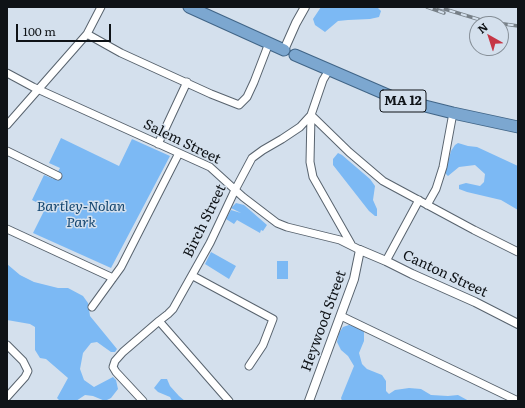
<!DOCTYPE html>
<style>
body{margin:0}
#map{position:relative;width:525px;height:408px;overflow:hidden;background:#d4e0ed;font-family:Literata,serif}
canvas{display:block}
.frame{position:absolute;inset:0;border:8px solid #0f1317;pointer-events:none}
.north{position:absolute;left:469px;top:16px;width:40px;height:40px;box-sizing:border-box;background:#d4e0ed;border:1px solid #858e97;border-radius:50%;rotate:321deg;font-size:11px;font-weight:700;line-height:16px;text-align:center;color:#0f1317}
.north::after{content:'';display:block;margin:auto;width:14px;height:18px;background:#c63645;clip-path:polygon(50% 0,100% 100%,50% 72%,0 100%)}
.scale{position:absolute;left:16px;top:24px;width:95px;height:18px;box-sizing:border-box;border:2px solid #0f1317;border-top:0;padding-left:5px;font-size:12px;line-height:14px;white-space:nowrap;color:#0f1317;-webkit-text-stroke:3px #d4e0ed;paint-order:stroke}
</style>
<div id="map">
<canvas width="525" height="408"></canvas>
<div class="frame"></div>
<div class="north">N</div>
<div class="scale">100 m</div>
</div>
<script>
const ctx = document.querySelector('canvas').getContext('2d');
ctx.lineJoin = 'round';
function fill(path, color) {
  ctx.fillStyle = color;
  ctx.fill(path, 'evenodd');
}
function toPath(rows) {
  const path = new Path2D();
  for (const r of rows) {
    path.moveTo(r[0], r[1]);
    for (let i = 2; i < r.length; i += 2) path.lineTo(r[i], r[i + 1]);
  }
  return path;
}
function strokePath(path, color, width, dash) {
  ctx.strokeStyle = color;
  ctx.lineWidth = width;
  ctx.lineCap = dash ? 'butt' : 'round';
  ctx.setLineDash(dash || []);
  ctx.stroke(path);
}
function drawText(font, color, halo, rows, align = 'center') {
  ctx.font = font + ' Literata,serif';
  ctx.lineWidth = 3;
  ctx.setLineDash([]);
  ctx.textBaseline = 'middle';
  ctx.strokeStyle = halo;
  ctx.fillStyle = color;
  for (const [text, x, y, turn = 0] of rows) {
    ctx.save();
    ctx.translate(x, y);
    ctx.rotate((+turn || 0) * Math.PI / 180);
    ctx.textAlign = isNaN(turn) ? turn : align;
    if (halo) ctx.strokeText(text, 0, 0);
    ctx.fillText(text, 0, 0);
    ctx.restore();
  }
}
fill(toPath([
 [321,7,377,7,381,11,379,17,370,19,348,20,338,21,325,32,315,25,313,19],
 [61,138,119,166,132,139,170,156,111,268,33,233,46,207,32,200,44,175,54,179,60,168,49,163],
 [458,143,468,146,477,147,518,166,518,210,501,200,467,192,459,189,459,185,466,183,480,186,484,182,485,174,475,165,459,167,448,176,445,173,451,151,455,145],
 [338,153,342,155,370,179,375,186,373,200,377,209,377,216,375,216,369,211,333,165,333,159],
 [236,203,244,205,267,225,263,231,261,230,260,233,237,220,234,224,226,219,231,210,241,213,231,208],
 [211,252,236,266,229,279,205,264],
 [277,261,288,261,288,279,277,279],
 [7,264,20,275,34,282,58,288,68,288,83,296,88,303,90,316,117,349,115,352,111,352,97,342,91,343,83,353,80,369,84,380,94,387,113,377,116,380,118,389,111,398,105,401,93,396,85,395,76,401,60,401,57,398,68,378,46,359,40,358,35,350,35,327,30,324,7,320],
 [349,325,361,329,364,332,364,341,359,353,362,364,367,369,382,375,386,381,386,391,389,394,395,390,409,388,421,389,431,395,448,396,458,395,469,401,342,401,341,398,354,366,348,356,341,350,337,342,339,333,343,327],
 [161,379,167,379,170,386,179,396,185,401,172,401,170,397,158,392,154,388]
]), '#7cb9f4');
const minor = toPath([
 [87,34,121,53,211,94,239,105,247,97,254,82,269,43],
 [7,73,33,87,210,167,243,197,277,223,287,227,340,240,360,250],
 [311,115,349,152,383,181,474,230,518,252],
 [311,115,310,162,313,177,351,244],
 [7,125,87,34,101,7],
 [158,144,187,82],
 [7,151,58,176],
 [427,205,436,189,443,167,453,113],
 [7,229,113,278],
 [386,261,419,200],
 [193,276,273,319,263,345,249,366],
 [92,307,121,267,179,153],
 [341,316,518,401],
 [159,321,229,401],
 [7,345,23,361,28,371,25,377,7,397],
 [143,401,116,372,113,367,115,361,123,352,159,321,168,314,173,309,210,243,235,190,252,158,263,150,282,139,300,127,311,115,323,80,329,70]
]);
const tertiary = toPath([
 [284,50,296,23,305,7],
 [309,401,354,279,360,250,386,261,412,274,475,302,518,324]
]);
const trunk = toPath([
 [189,7,284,50],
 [295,55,397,99,453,113,518,127]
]);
strokePath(minor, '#58636e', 9);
strokePath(tertiary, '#58636e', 10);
strokePath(trunk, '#416587', 13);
strokePath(minor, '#fff', 7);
strokePath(tertiary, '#fff', 8);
strokePath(trunk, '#7ca7d0', 11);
const rail = toPath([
 [427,7,444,13],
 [438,7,484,21,518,26]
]);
strokePath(rail, '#778088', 3.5);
strokePath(rail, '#d4e0ed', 2, [6]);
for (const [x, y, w] of [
 [403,101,46]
]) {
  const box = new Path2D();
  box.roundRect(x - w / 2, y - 11, w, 22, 3);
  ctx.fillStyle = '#d4e0ed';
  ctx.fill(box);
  strokePath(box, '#0f1317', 1);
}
drawText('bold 13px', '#0f1317', null, [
 ["MA 12",403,101]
]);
drawText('14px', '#0f1317', '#d4e0ed', [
 ["Salem Street",182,142,26],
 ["Birch Street",205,221,-64],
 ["Canton Street",445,274,25],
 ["Heywood Street",324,321,-70]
]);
drawText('italic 14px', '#144670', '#d4e0ed', [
 ["Bartley-Nolan",81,207],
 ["Park",81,223]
]);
</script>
